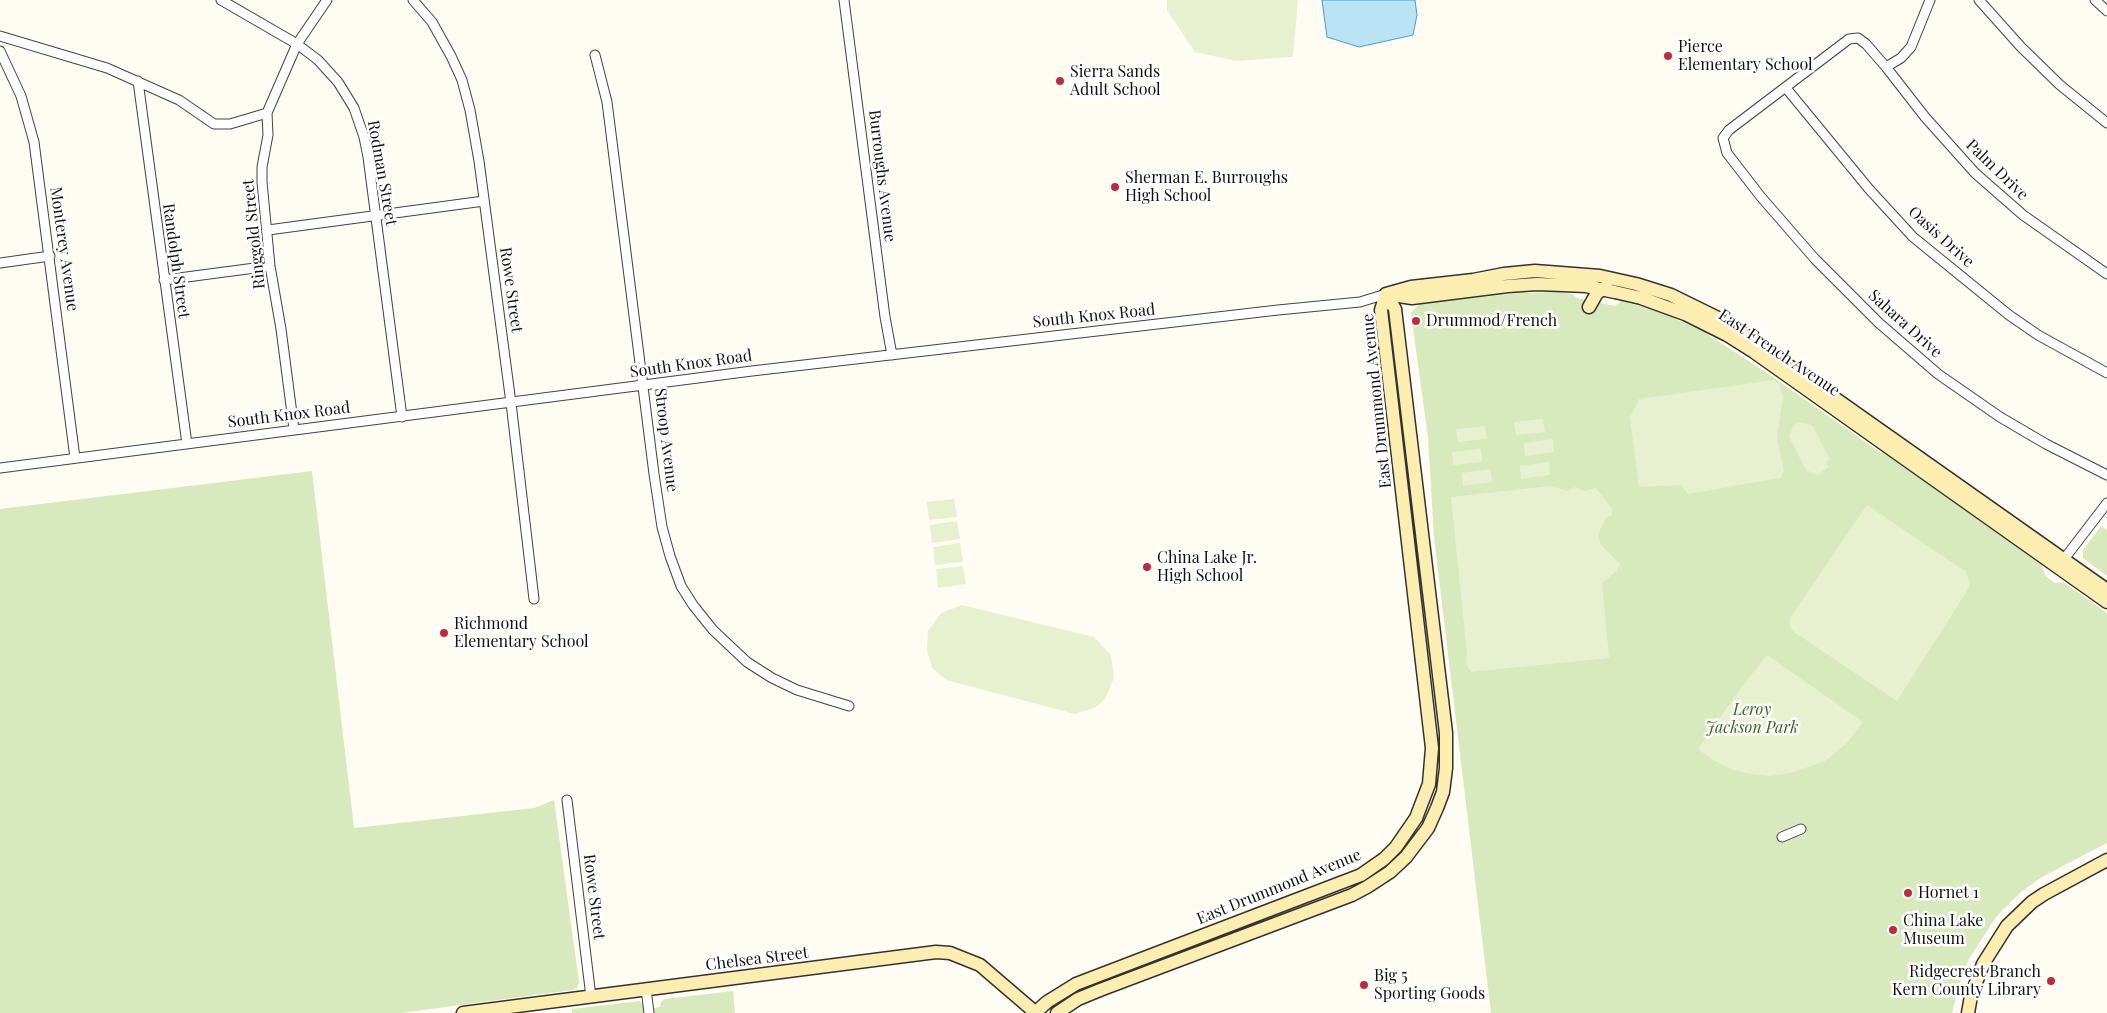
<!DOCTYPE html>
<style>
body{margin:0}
canvas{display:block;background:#fffcf4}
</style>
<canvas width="2107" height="1013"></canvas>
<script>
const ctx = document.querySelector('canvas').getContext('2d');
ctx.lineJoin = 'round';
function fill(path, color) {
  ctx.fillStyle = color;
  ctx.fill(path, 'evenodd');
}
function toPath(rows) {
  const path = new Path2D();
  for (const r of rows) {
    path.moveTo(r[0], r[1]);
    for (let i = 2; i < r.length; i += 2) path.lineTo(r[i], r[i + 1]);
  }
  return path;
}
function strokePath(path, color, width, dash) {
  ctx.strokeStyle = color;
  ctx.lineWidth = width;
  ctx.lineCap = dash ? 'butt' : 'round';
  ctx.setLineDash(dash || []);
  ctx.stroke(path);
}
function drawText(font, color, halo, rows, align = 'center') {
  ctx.font = font + ' "Playfair Display",serif';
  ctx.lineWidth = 5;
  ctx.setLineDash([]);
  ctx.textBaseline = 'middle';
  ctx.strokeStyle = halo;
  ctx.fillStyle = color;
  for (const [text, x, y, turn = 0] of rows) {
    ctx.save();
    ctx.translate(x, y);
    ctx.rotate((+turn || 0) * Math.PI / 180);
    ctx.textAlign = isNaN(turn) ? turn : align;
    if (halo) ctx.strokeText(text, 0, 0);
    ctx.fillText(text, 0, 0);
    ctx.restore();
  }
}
fill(toPath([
 [1558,292,1572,294,1577,298,1615,306,1621,301,1646,308,1665,314,1704,332,1773,377,1881,453,1883,452,2042,564,2045,576,2055,583,2063,582,2107,613,2107,843,2042,877,2022,891,1996,917,1969,959,1962,976,1952,1013,1491,1013,1434,537,1428,438,1411,313,1419,304,1520,293],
 [312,471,354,828,534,808,554,800,579,982,577,988,572,990,401,1013,0,1013,0,509],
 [2101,526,2107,530,2107,576,2083,558,2083,550],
 [733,991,735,1013,654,1013,653,1008,660,1007,661,1002,665,999],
 [640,1001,646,1008,646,1013,572,1013,572,1009]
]), '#d8e9be');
fill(toPath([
 [1167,0,1298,0,1293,57,1236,61,1195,52,1167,10],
 [1774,380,1779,385,1783,396,1777,438,1784,472,1780,478,1688,494,1681,485,1639,487,1630,417,1639,399],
 [1543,419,1545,432,1516,435,1514,422],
 [1798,422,1812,425,1830,459,1826,462,1829,467,1817,475,1806,470,1789,437,1793,426],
 [1485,426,1487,439,1458,442,1456,429],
 [1553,439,1554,452,1525,456,1524,443],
 [1481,449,1482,462,1453,465,1452,452],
 [1549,462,1550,475,1521,479,1520,466],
 [1490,469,1492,482,1463,486,1462,473],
 [1550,486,1568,491,1575,487,1584,491,1596,488,1611,507,1612,515,1607,517,1598,534,1601,545,1620,564,1617,571,1602,583,1609,658,1471,672,1466,664,1467,654,1451,497],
 [954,499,957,517,929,520,927,502],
 [1867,505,1965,571,1970,582,1967,591,1897,701,1794,632,1790,627,1790,618],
 [957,521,960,539,932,543,930,525],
 [960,543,963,562,935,565,933,547],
 [963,566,966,584,938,588,936,569],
 [962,605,1094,637,1111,655,1114,678,1105,699,1096,707,1075,714,946,680,932,668,927,650,928,631,941,613],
 [1767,655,1863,722,1846,744,1825,761,1791,773,1770,776,1750,774,1730,769,1710,758,1698,749,1740,689]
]), '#e8f1cf');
const water = toPath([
 [1322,0,1415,0,1417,15,1413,35,1359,47,1327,37,1322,0]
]);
fill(water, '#bae3f5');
strokePath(water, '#439fca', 1);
const street = toPath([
 [221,0,297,44,318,60,338,82,354,108,364,137,368,157,402,417],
 [413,0,432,22,451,56,462,80,470,110,479,161,511,403,534,599],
 [844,0,885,317,892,355],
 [1979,0,2021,47,2060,85,2107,123],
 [2095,0,2107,11],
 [0,36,107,68,179,100,214,124,230,124,267,113],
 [0,51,21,96,34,142,75,458],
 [595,55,607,102,654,474,662,527,670,556,681,586,693,605,713,630,747,662,772,678,797,690,849,706],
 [1886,67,1901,58,1911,47,1930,0],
 [138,81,187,444],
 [1786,88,1869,189,1913,237,2009,315,2038,335,2107,373],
 [268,230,484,201],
 [0,263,50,256],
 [2107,274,2023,215,1975,173,1925,117,1886,67,1866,44,1858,38,1849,39,1729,130,1723,138,1727,153,1761,197,1815,259,1879,323,1938,374,2000,417,2046,444,2107,475],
 [164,280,270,266],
 [294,429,281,329,270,266,262,182,262,167,268,135,267,113,297,44,327,0],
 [0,468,752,371,1278,310,1360,302,1386,294],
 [2061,563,2107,503],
 [567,800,591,997],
 [1782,837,1801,829],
 [646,989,649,1013]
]);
const secondary = toPath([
 [1386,294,1411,287,1473,280,1504,274,1535,271,1600,276,1636,284,1671,295,1728,323,2107,590],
 [1392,295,1412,298,1508,286,1537,284,1563,285,1586,286,1615,292,1641,298,1685,314,1727,335,1754,352,2107,602],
 [1589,307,1597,293,1606,287],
 [463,1013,936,952,950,953,980,965,1036,1013],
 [1035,1013,1047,1002,1076,984,1361,875,1384,859,1396,847,1416,818,1429,784,1432,748,1381,310,1386,294],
 [1057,1013,1078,999,1100,990,1352,895,1367,887,1390,872,1406,857,1428,828,1437,808,1443,792,1446,768,1446,733,1395,309,1386,294],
 [1968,1013,1971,996,1983,964,2007,926,2032,902,2044,894,2107,860]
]);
strokePath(street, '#434343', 11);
strokePath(secondary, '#323232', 15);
strokePath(street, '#fff', 9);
strokePath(secondary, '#fceeb1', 12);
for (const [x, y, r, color] of [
 [1668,56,5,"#be2b3e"],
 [1060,81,5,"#be2b3e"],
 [1115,187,5,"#be2b3e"],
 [1416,321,5,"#be2b3e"],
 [1147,567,5,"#be2b3e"],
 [444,633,5,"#be2b3e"],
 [1908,893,5,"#be2b3e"],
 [1893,930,5,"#be2b3e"],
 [2051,981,5,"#be2b3e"],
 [1364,985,5,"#be2b3e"]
]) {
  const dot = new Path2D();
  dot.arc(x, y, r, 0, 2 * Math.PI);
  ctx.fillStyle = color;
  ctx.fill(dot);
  strokePath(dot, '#fff', 2);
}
drawText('16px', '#101010', '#fff', [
 ["Pierce",1678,47],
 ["Elementary School",1678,65],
 ["Sierra Sands",1070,72],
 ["Adult School",1070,90],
 ["Sherman E. Burroughs",1125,178],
 ["High School",1125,196],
 ["Drummod/French",1426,321],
 ["China Lake Jr.",1157,558],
 ["High School",1157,576],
 ["Richmond",454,624],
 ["Elementary School",454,642],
 ["Hornet 1",1918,893],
 ["China Lake",1903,921],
 ["Museum",1903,939],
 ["Ridgecrest Branch",2041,972,"right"],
 ["Kern County Library",2041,990,"right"],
 ["Big 5",1374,976],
 ["Sporting Goods",1374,994]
], 'left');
drawText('16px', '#101010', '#fff', [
 ["Palm Drive",1997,170,44],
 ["Rodman Street",382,173,80],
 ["Burroughs Avenue",882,176,83],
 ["Ringgold Street",254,234,-96],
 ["Oasis Drive",1941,237,42],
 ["Monterey Avenue",64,249,82],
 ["Randolph Street",176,261,82],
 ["Rowe Street",511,290,82],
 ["South Knox Road",1094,316,-6],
 ["Sahara Drive",1905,324,42],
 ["East French Avenue",1779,353,34],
 ["South Knox Road",691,364,-8],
 ["East Drummond Avenue",1377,401,-96],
 ["South Knox Road",289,415,-7],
 ["Stroop Avenue",666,440,83],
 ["East Drummond Avenue",1279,887,-22],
 ["Rowe Street",594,897,83],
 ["Chelsea Street",757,959,-7]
]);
drawText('italic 16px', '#356721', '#fff', [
 ["Leroy",1752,710],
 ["Jackson Park",1752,728]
]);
</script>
